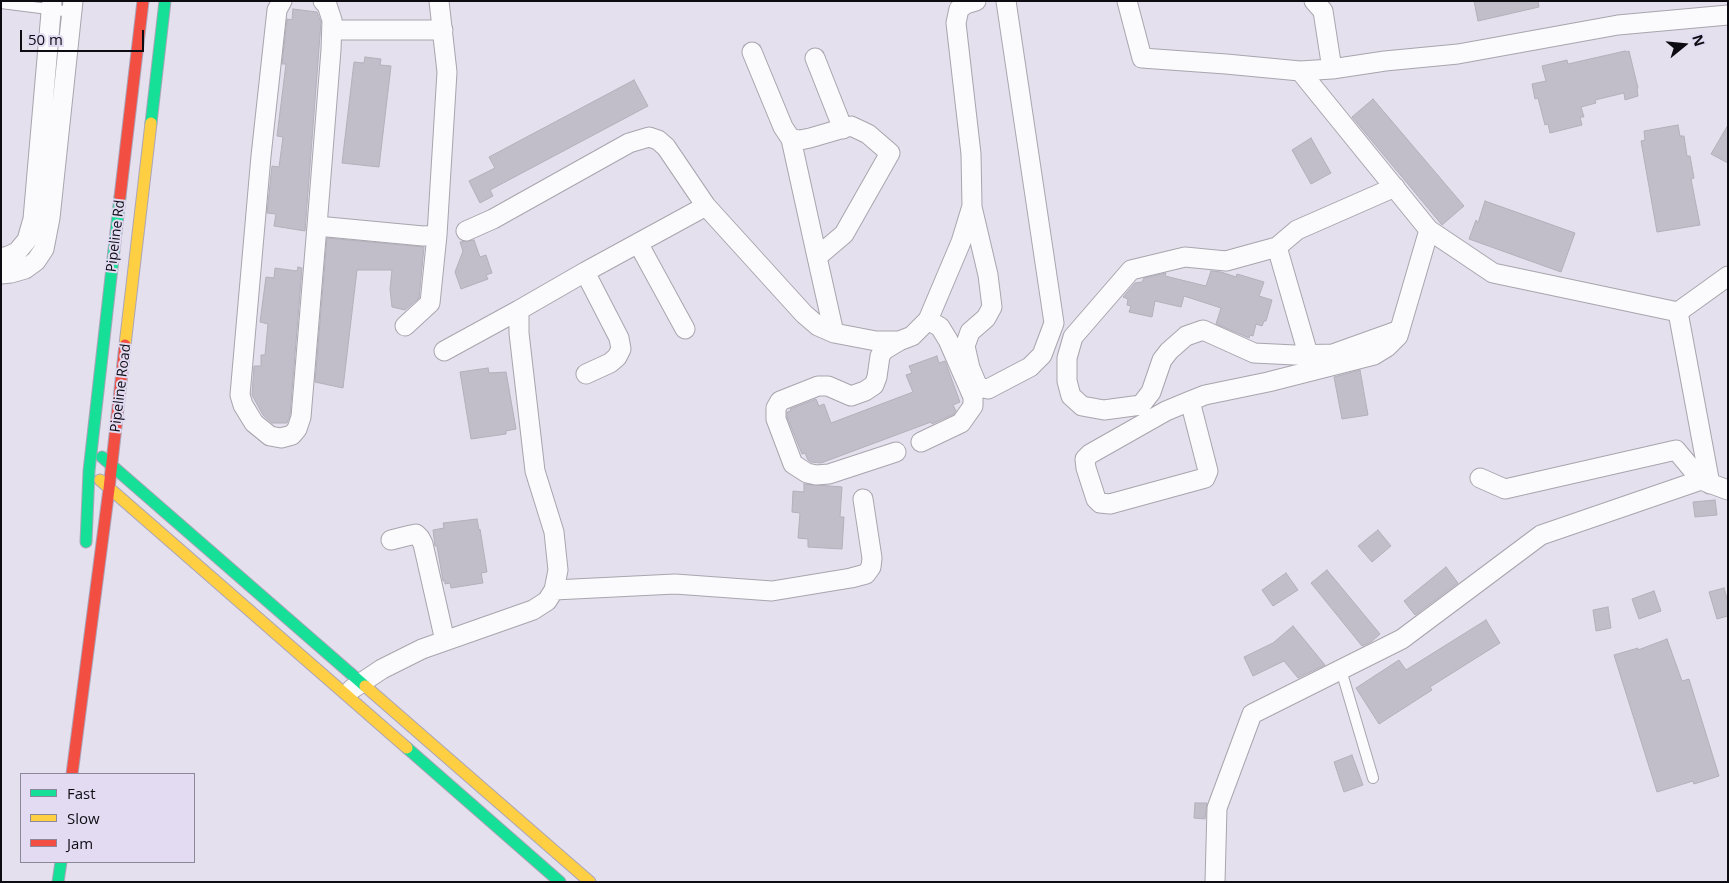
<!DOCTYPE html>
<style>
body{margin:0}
#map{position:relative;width:1729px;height:883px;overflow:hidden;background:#e4e0ed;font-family:"Open Sans",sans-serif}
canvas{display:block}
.frame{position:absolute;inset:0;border:2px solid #0e0c13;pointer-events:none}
.legend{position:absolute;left:20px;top:773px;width:175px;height:90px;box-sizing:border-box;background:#e2dbf2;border:1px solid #8d8899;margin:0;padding:6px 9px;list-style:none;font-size:15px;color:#0e0c13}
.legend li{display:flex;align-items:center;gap:10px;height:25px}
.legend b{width:25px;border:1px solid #8d8899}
.north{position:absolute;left:1659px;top:20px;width:50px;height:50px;-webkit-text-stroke:4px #e2dbf2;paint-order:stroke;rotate:73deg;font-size:14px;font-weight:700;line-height:20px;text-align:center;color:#0e0c13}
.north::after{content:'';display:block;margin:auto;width:18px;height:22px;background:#0e0c13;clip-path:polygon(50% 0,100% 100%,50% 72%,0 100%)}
.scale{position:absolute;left:20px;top:30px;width:124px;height:22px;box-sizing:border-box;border:2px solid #0e0c13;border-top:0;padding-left:6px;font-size:15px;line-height:18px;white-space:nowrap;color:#0e0c13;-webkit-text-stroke:4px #e2dbf2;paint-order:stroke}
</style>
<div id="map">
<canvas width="1729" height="883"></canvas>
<div class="frame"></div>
<ul class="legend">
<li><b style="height:6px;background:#16e098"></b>Fast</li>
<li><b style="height:6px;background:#ffcf43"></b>Slow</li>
<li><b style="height:6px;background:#f24e42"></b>Jam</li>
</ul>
<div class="north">N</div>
<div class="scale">50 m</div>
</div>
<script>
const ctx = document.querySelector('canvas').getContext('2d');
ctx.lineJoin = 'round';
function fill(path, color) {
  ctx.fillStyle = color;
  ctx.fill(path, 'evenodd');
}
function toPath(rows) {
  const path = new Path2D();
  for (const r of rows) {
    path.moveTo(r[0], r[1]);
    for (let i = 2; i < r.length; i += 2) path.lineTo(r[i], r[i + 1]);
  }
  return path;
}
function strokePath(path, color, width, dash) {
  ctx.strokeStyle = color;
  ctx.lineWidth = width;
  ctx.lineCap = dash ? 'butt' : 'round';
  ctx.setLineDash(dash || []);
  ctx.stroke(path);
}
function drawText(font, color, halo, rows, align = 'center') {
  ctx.font = font + ' "Open Sans",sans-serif';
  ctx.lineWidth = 4;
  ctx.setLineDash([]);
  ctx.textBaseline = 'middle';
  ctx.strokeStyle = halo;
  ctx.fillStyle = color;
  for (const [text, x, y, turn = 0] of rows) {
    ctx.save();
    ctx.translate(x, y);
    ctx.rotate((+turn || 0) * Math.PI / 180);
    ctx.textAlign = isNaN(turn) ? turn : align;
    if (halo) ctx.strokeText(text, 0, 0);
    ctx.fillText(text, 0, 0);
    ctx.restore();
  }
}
const building = toPath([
 [1474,1,1538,1,1539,7,1478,21,1474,1],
 [293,9,317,12,321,22,305,231,274,226,276,214,267,213,272,166,279,167,283,137,277,136,286,64,282,64,287,19,292,20,293,9],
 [1625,51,1626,52,1629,51,1638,88,1637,89,1638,96,1625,100,1624,93,1595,100,1596,103,1581,107,1584,117,1580,117,1582,125,1550,133,1548,124,1545,125,1538,98,1535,99,1532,84,1546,81,1542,66,1567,60,1568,64,1625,51],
 [365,57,381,59,380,65,391,66,379,167,342,163,354,62,364,63,365,57],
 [634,80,648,106,490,190,493,196,480,203,469,181,495,168,489,157,634,80],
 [1373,99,1464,206,1442,225,1352,117,1373,99],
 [1678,125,1680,136,1684,136,1687,156,1690,156,1694,178,1691,179,1700,225,1657,232,1641,141,1645,140,1644,131,1678,125],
 [1728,125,1728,163,1711,154,1728,125],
 [1311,138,1331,173,1311,184,1292,150,1311,138],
 [1485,201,1575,233,1561,272,1469,239,1476,220,1478,223,1485,201],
 [327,238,424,247,419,298,405,310,392,307,390,289,392,270,357,270,343,388,315,382,327,238],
 [474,240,480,257,486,255,492,273,486,275,488,279,461,289,455,272,463,251,460,242,474,240],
 [298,267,302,268,290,415,287,423,272,423,263,415,252,395,254,366,261,366,261,355,265,355,268,324,260,322,266,277,274,278,275,268,297,271,298,267],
 [1211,271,1221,272,1236,277,1237,274,1264,282,1259,296,1272,300,1266,321,1264,321,1262,326,1256,324,1253,336,1250,335,1249,338,1216,324,1221,308,1184,296,1181,307,1155,301,1152,317,1129,312,1131,306,1127,305,1128,299,1123,297,1135,283,1142,282,1144,278,1166,273,1165,276,1206,286,1211,271],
 [937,356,939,363,945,361,960,402,953,405,956,411,954,414,932,424,931,422,821,463,811,462,808,460,805,453,802,454,787,417,787,412,791,411,790,409,816,399,819,406,824,404,831,423,913,392,906,375,912,373,909,366,937,356],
 [488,368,489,373,506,372,516,429,506,431,506,434,471,439,460,372,488,368],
 [1360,370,1368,415,1342,419,1334,377,1360,370],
 [804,484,842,487,840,517,844,517,842,549,808,547,808,539,798,538,800,513,792,512,793,491,804,492,804,484],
 [1715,500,1717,515,1695,517,1693,502,1715,500],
 [477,519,479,530,480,529,487,572,481,573,483,583,451,588,450,583,445,584,445,581,443,581,437,546,435,546,433,530,444,528,443,523,477,519],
 [1378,530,1391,546,1372,562,1358,546,1378,530],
 [1446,567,1458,583,1415,615,1404,601,1446,567],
 [1327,570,1380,634,1371,642,1362,646,1311,583,1327,570],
 [1286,573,1298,590,1273,606,1262,590,1286,573],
 [1724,588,1728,602,1728,616,1717,619,1709,592,1724,588],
 [1654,591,1661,611,1639,619,1632,599,1654,591],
 [1608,607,1611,628,1596,631,1593,610,1608,607],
 [1486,620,1500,643,1430,687,1432,690,1379,724,1356,688,1399,660,1406,670,1486,620],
 [1293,626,1325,665,1298,678,1284,661,1253,676,1244,657,1273,643,1293,626],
 [1667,639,1682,681,1689,679,1719,776,1694,784,1693,781,1657,792,1614,655,1638,648,1638,650,1667,639],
 [1352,755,1363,785,1344,792,1334,762,1352,755],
 [1195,803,1207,803,1205,819,1194,818,1195,803]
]);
fill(building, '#c2bec9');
strokePath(building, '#b2b0b9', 1);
const lane = toPath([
 [1,3,72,12],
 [1341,670,1373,778]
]);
const street = toPath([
 [282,1,277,10,261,156,240,395,243,405,254,423,270,436,281,438,292,435,297,429,301,417,317,226],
 [323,1,327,5,332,20,331,50,317,226,423,236,437,235],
 [1127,1,1142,58,1226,64,1300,71,1332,69,1385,61,1458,54,1618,25,1728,15],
 [1314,1,1323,11,1332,69],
 [332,30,443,30],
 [752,52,783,127,791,139,800,140,810,138,851,126,868,134,890,153,844,234,817,257,834,333],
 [815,58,843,129],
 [1300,71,1429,230,1493,273,1678,312,1710,484],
 [791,139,817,257],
 [1395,187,1297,230,1277,247,1226,261,1185,257,1131,270,1073,337,1067,358,1067,381,1071,396,1082,406,1104,410,1141,405,1151,392,1162,360,1169,351,1186,336,1203,330,1254,353,1295,355,1333,354,1400,330],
 [972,207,988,275,992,307,986,318,970,332,965,346,970,368,978,387,988,389,1030,367,1042,355,1054,323,1006,1],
 [466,231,493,219,629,143,649,137,658,140,666,147,706,206,804,314,818,326,834,333,876,341,899,341,912,336,928,320,961,242,972,206,971,154,956,23,959,9,966,4,976,1],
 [638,243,685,329],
 [1277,247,1308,354],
 [1,257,6,257,17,252,27,240,33,219,52,1],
 [585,272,619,338,621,349,617,357,610,363,586,374],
 [1,274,11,273,25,269,36,261,44,249,50,218,73,1],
 [1678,312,1728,276],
 [405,326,430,303,437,235,447,72,439,1],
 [444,351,519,310],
 [1190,401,1208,471,1205,478,1110,504,1100,503,1096,499,1086,468,1085,459,1090,454,1166,411,1190,401,1205,395,1268,382,1374,355,1387,347,1398,336,1429,230],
 [921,442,961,423,973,406,973,397,948,340,940,327,928,320],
 [896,452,829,474,816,475,807,473,793,464,776,419,776,408,780,401,818,386,828,386,851,396,865,391,874,385,877,377,880,356,884,350,899,341],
 [1480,478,1505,489,1676,450,1701,480,1728,490],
 [391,540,411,535,416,534,420,538,423,544,445,641],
 [554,590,675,584,772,591,851,578,866,574,871,567,872,558,863,499],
 [352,689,382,669,422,649,533,610,547,601,554,590,558,570,554,532,535,471,519,333,519,310,585,272,706,206],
 [1215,882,1217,808,1252,714,1402,639,1541,535,1701,480]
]);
const fast = toPath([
 [151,123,165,1],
 [102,457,365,686],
 [86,542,89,471,120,197],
 [407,748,560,882],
 [58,882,61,862]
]);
const slow = toPath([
 [125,345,151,123],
 [100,480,407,748],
 [365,686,590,882]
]);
const jam = toPath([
 [120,197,143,1],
 [72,774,109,489,125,345]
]);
strokePath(lane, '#a8a5ae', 12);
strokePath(street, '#a8a5ae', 21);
strokePath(fast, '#aba4b9', 13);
strokePath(slow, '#aba4b9', 13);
strokePath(jam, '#aba4b9', 13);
strokePath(lane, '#fbfafc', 10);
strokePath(street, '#fbfafc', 19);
strokePath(fast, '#16e098', 11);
strokePath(slow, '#ffcf43', 11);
strokePath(jam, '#f24e42', 11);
drawText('14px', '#0e0c13', '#e2dbf2', [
 ["Pipeline Rd",116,236,-83],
 ["Pipeline Road",121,388,-83]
]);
</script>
